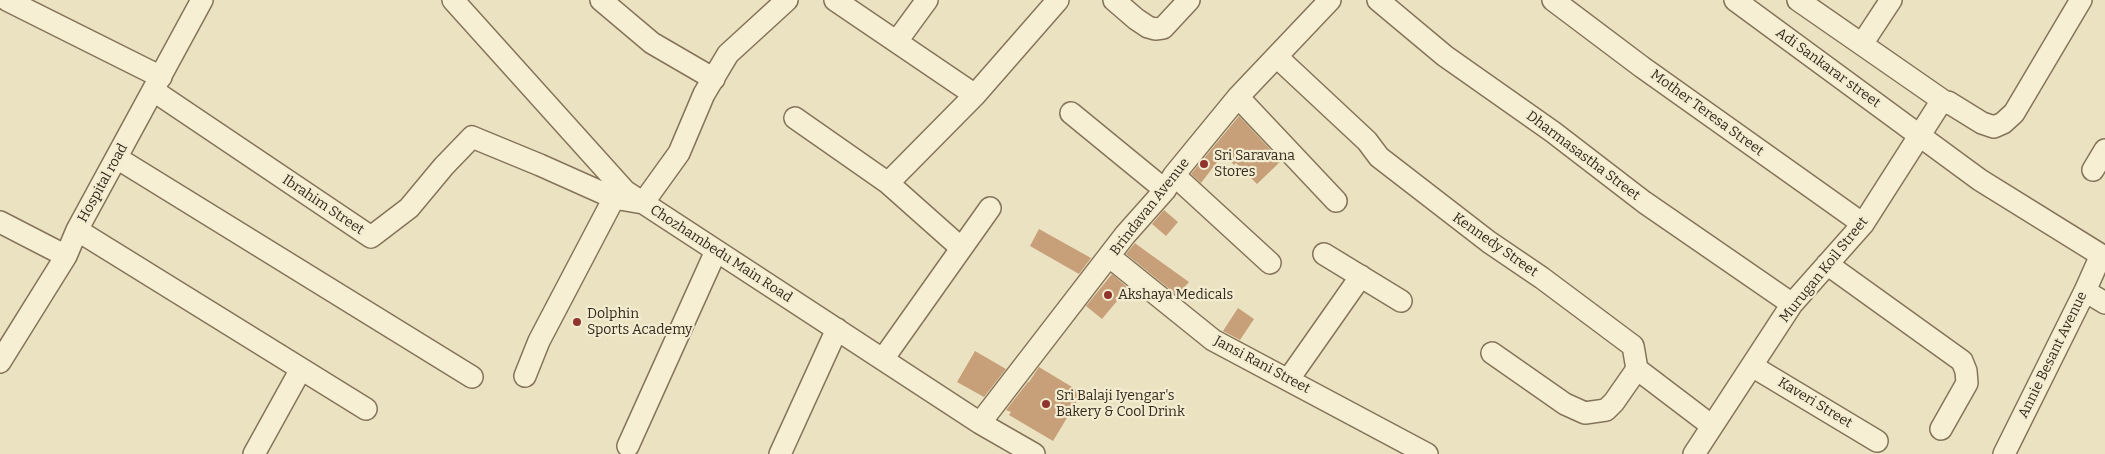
<!DOCTYPE html>
<style>
body{margin:0}
canvas{display:block;background:#ebe2c1}
</style>
<canvas width="2105" height="454"></canvas>
<script>
const ctx = document.querySelector('canvas').getContext('2d');
ctx.lineJoin = 'round';
function fill(path, color) {
  ctx.fillStyle = color;
  ctx.fill(path, 'evenodd');
}
function toPath(rows) {
  const path = new Path2D();
  for (const r of rows) {
    path.moveTo(r[0], r[1]);
    for (let i = 2; i < r.length; i += 2) path.lineTo(r[i], r[i + 1]);
  }
  return path;
}
function strokePath(path, color, width, dash) {
  ctx.strokeStyle = color;
  ctx.lineWidth = width;
  ctx.lineCap = dash ? 'butt' : 'round';
  ctx.setLineDash(dash || []);
  ctx.stroke(path);
}
function drawText(font, color, halo, rows, align = 'center') {
  ctx.font = font + ' Bitter,serif';
  ctx.lineWidth = 4.5;
  ctx.setLineDash([]);
  ctx.textBaseline = 'middle';
  ctx.strokeStyle = halo;
  ctx.fillStyle = color;
  for (const [text, x, y, turn = 0] of rows) {
    ctx.save();
    ctx.translate(x, y);
    ctx.rotate((+turn || 0) * Math.PI / 180);
    ctx.textAlign = isNaN(turn) ? turn : align;
    if (halo) ctx.strokeText(text, 0, 0);
    ctx.fillText(text, 0, 0);
    ctx.restore();
  }
}
fill(toPath([
 [1239,116,1281,161,1257,184,1236,163,1234,165,1224,153,1201,183,1191,174],
 [1164,210,1178,222,1166,236,1152,224],
 [1039,229,1091,258,1079,274,1030,246],
 [1135,243,1136,244,1189,282,1177,295,1126,254],
 [1112,274,1128,288,1102,319,1086,306],
 [1238,308,1254,319,1240,340,1223,331],
 [975,351,1006,369,984,397,957,382],
 [1039,367,1082,393,1053,441,1009,415,1011,412,1006,410,1028,382,1029,382]
]), '#c7a079');
const minor = toPath([
 [7,0,161,77],
 [453,0,625,191,980,423,1034,454],
 [601,0,652,43,714,79],
 [835,0,975,95,1058,0],
 [1114,0,1136,19,1148,27,1155,29,1163,28,1189,0],
 [1378,0,1445,56,1553,132,1644,202,1792,304],
 [1553,0,1642,67,1863,224],
 [1735,0,1980,180,2101,255,2085,291,2004,454],
 [1798,0,1945,102],
 [897,41,927,0],
 [1862,44,1891,0],
 [1277,57,1367,141,1379,157,1489,242,1542,278,1633,346,1637,369,1712,426],
 [154,91,371,237,409,208,444,166,472,137,540,165,614,198,643,203,679,153,704,94,728,54,787,0],
 [1238,97,1336,201],
 [1071,113,1165,190],
 [795,118,888,183,960,247],
 [117,158,472,377],
 [2093,170,2105,150],
 [1174,175,1270,263],
 [888,183,975,95],
 [0,222,66,256],
 [77,230,366,409],
 [1324,254,1401,301],
 [1110,257,1213,340,1427,454],
 [1827,264,1962,361,1966,371,1967,383,1941,429],
 [2085,291,2105,303],
 [1492,353,1565,404,1585,413,1606,410,1614,402,1637,369],
 [883,359,990,208],
 [0,362,66,256,77,230,202,0],
 [1752,366,1877,441],
 [525,376,539,341,614,198],
 [1288,380,1361,276],
 [980,423,1125,235,1165,190,1174,175,1238,97,1330,0],
 [628,446,716,251],
 [254,454,301,369],
 [780,454,837,329],
 [1694,454,1792,304,1863,224,1939,105,1948,102,1982,123,1994,127,2003,123,2014,113,2081,0]
]);
strokePath(minor, '#84745a', 24);
strokePath(minor, '#f7efd4', 21);
for (const [x, y, r, color] of [
 [1204,164,5,"#8f352d"],
 [1108,295,5,"#8f352d"],
 [577,322,5,"#8f352d"],
 [1046,404,5,"#8f352d"]
]) {
  const dot = new Path2D();
  dot.arc(x, y, r, 0, 2 * Math.PI);
  ctx.fillStyle = color;
  ctx.fill(dot);
  strokePath(dot, '#f3ecd0', 2);
}
drawText('14px', '#342a1d', '#f3ecd0', [
 ["Adi Sankarar street",1828,68,36],
 ["Mother Teresa Street",1707,113,36],
 ["Dharmasastha Street",1583,156,37],
 ["Hospital road",103,183,-61],
 ["Ibrahim Street",323,205,34],
 ["Brindavan Avenue",1150,207,-52],
 ["Kennedy Street",1495,245,35],
 ["Chozhambedu Main Road",721,254,33],
 ["Murugan Koil Street",1824,270,-51],
 ["Annie Besant Avenue",2053,355,-64],
 ["Jansi Rani Street",1262,365,28],
 ["Kaveri Street",1815,403,31]
]);
drawText('14px', '#342a1d', '#f3ecd0', [
 ["Sri Saravana",1214,156],
 ["Stores",1214,172],
 ["Akshaya Medicals",1118,295],
 ["Dolphin",587,314],
 ["Sports Academy",587,330],
 ["Sri Balaji Iyengar's",1056,396],
 ["Bakery & Cool Drink",1056,412]
], 'left');
</script>
